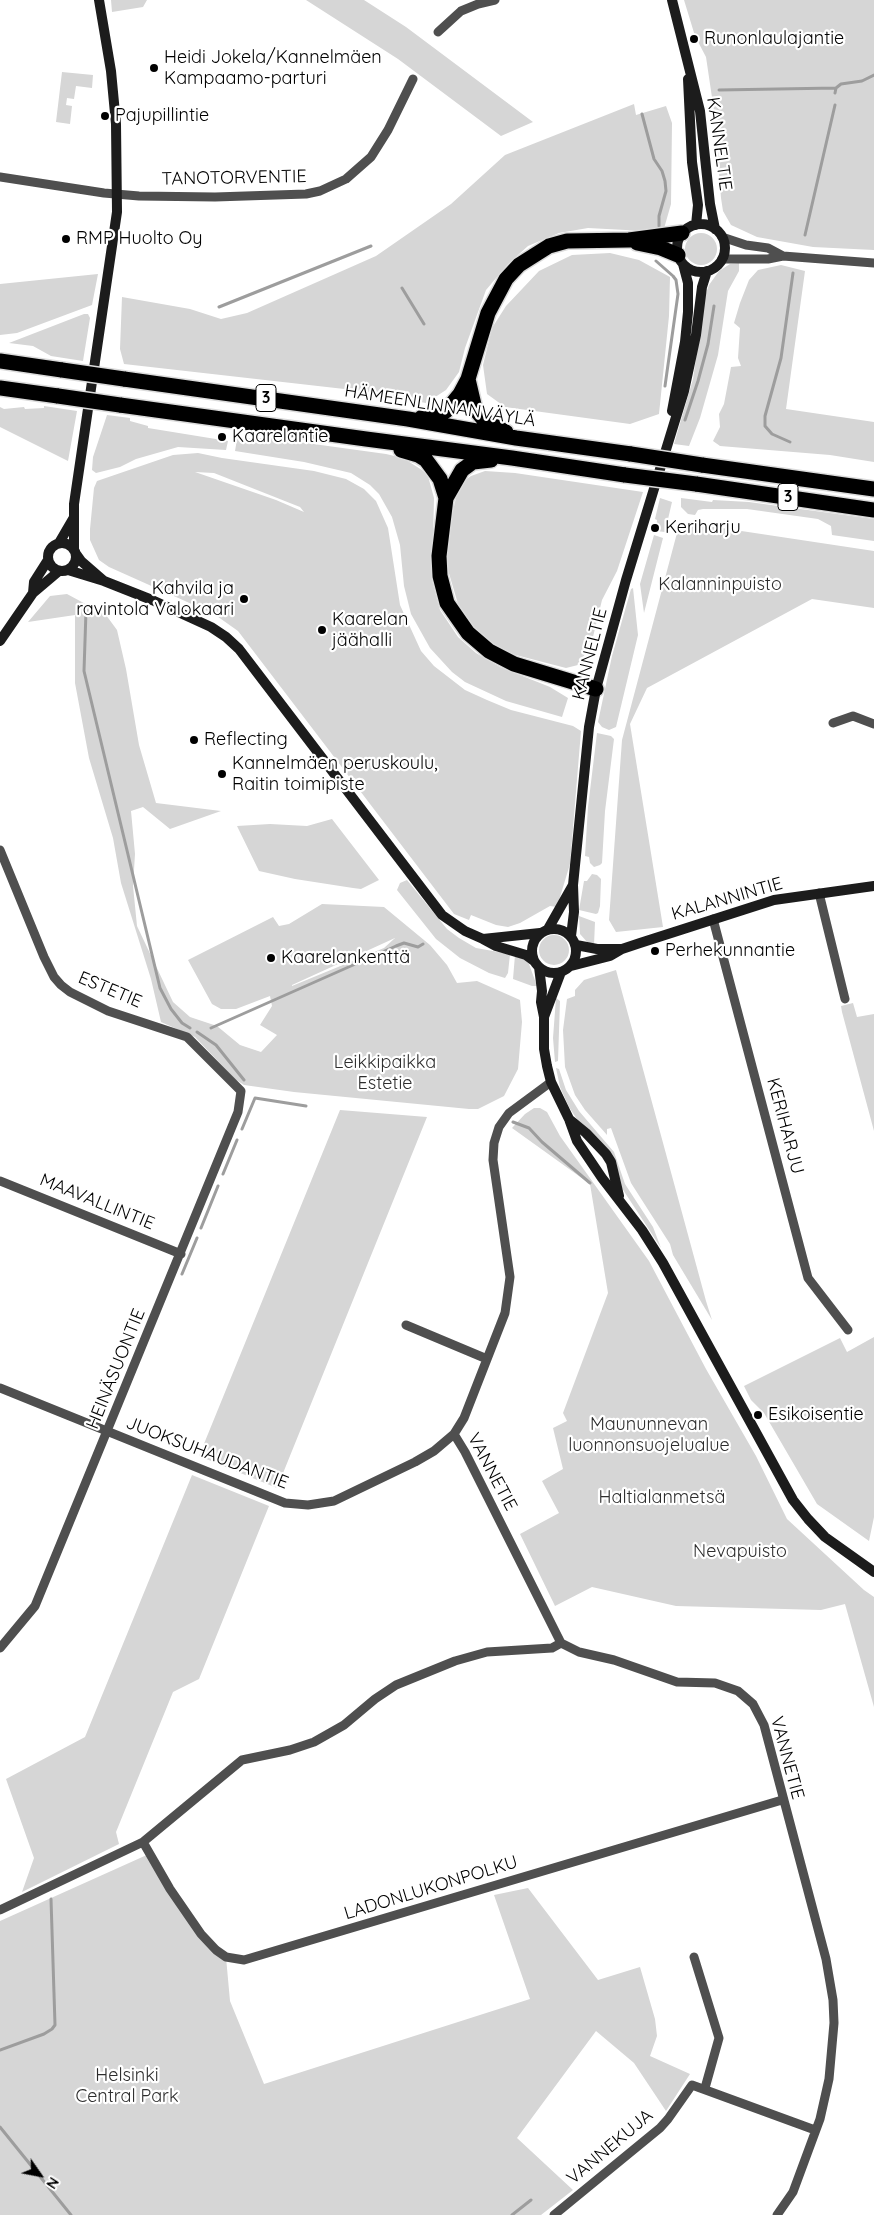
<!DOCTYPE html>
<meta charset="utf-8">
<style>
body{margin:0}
#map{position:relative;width:874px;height:2215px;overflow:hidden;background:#fff;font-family:Quicksand,sans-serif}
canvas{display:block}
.north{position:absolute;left:15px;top:2150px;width:50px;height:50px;-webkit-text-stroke:4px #fff;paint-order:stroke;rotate:123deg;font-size:14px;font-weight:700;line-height:20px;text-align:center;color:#000}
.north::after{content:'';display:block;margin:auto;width:18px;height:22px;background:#000;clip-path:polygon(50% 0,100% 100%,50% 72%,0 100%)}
</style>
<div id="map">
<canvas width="874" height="2215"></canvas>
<div class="north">N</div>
</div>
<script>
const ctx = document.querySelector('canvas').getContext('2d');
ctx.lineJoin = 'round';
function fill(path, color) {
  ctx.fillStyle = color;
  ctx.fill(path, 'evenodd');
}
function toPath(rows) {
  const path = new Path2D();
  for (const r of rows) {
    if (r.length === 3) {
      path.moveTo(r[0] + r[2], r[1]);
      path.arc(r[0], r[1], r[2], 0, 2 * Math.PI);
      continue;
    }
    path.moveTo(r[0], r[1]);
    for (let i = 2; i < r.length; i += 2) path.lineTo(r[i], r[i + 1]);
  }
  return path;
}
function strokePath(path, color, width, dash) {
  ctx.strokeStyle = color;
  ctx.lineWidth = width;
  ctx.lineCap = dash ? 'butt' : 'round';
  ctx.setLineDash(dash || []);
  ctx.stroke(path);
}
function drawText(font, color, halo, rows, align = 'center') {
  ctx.font = font + ' Quicksand,sans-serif';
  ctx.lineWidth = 4.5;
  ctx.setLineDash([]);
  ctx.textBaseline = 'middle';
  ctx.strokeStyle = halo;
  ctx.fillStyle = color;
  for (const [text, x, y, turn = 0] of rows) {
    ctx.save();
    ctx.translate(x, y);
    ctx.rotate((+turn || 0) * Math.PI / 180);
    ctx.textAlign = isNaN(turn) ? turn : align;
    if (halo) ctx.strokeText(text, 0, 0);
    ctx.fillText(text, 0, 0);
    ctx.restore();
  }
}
fill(toPath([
 [111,0,147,0,143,7,112,12],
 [306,0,364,0,406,27,533,122,501,136,398,59],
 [684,0,874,0,874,250,813,247,757,237,731,225,723,211,721,198,714,111,706,57,695,36],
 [62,72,93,75,92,88,76,86,74,99,67,98,66,105,72,106,70,124,56,122],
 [634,104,636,115,666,106,672,123,671,204,663,232,588,228,559,233,528,246,508,264,486,290,465,348,459,372,446,390,426,403,362,391,124,364,120,349,122,297,190,309,221,319,247,313,376,256,451,204,505,155],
 [701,249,16],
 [610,253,639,260,670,277,669,316,659,414,630,424,505,407,487,394,483,365,492,328,506,306,539,271,572,255],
 [739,263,739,271,728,291,718,355,700,418,689,446,674,444,693,379,705,296,709,285,719,271,730,264],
 [781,265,805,271,786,409,874,422,874,462,830,455,720,446,713,441,720,427,719,414,724,404,731,367,741,366,738,358,740,328,734,323,740,303,749,280,758,270],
 [98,274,92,305,17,333,0,335,0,284],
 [84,314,88,314,90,318,83,361,51,356,33,346,9,343],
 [44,406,77,411,68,461,0,427,0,407,4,409,24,407,25,409,44,408],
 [107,415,130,418,130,421,148,426,148,428,228,441,226,450,178,447,136,459,120,467,96,473,92,470,93,457],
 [270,438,386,454,403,458,422,470,428,476,434,498,432,580,440,610,458,637,476,653,500,667,550,687,568,698,562,717,506,701,465,682,452,672,430,648,411,614,404,586,400,545,392,517,379,494,370,485,351,473,304,462,235,451,237,439],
 [198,453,222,458,314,471,346,479,364,489,376,501,388,528,400,605,421,651,434,666,465,690,487,700,511,710,573,726,581,731,570,864,557,907,550,906,520,923,508,927,496,925,471,915,469,920,454,914,238,631,214,614,109,567,99,560,90,540,90,529,94,488,97,481,173,455],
 [195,472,214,473,300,507,304,512,276,500],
 [485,471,515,473,643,492,617,571,602,600,591,645,578,665,566,668,512,654,494,644,476,630,458,604,448,570,448,545,453,511,457,493,464,481,471,476],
 [660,498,672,502,665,532,656,531,657,520,655,519],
 [681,498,712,502,713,500,749,502,874,519,874,541,832,535,831,526,818,519,747,509,703,509,698,510,695,515,688,514,681,507],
 [695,524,874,551,874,608,812,599,647,688,630,724,663,927,616,932,609,920,622,740,677,533],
 [654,535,663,538,644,613,640,584],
 [633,588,638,635,616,727,609,730,602,727,598,722,612,656,631,589],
 [67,594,106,615,117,630,126,669,139,745,156,803,221,811,170,829,143,807,131,811,135,854,133,886,137,926,173,1002,190,1017,217,1026,240,1045,261,1052,277,1035,260,1025,272,1006,270,996,236,1009,221,1009,212,1004,188,960,273,917,279,926,289,924,322,904,384,907,430,945,447,965,457,983,477,981,520,1000,522,1022,518,1069,504,1096,478,1109,469,1109,294,1092,244,1085,235,1079,195,1037,161,1022,151,979,121,883,113,838,89,758,75,683,75,615,28,622,50,596],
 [395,938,384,948,292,986,292,985],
 [597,733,611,736,614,739,605,811,602,863,600,865,594,867,590,863,589,857,585,856,588,807],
 [332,819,379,880,361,889,353,888,295,879,259,871,237,826,270,824,307,826],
 [592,874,597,875,601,879,600,906,598,913,596,914,579,910,584,881,587,881],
 [407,880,447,929,459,938,476,948,510,954,508,973,505,978,489,973,460,958,436,939,397,890,400,883],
 [579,916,595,922,594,945,588,943,580,934],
 [554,950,15],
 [515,955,525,959,529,964,537,986,532,986,513,979],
 [616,970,706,1301,712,1320,673,1255,670,1244,631,1183,611,1128,607,1129,607,1135,585,1110,575,1095,565,1067,563,1030,567,999,575,996,575,990,584,980],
 [556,998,560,1001,558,1061,555,1062,553,1038],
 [853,1003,857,1017,874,1014,874,1131,842,1012,841,1006],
 [556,1068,559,1069,566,1090,579,1111,614,1152,625,1184,653,1227,661,1248,569,1107,560,1087],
 [540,1108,547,1112,560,1136,649,1261,706,1369,756,1456,787,1519,864,1590,874,1597,874,1707,845,1604,821,1610,676,1606,592,1587,555,1606,520,1534,559,1513,542,1481,563,1469,553,1428,567,1421,563,1413,608,1293,590,1184,512,1128,525,1114,534,1108],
 [340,1110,427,1117,277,1488,199,1456],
 [874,1337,874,1517,869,1541,817,1504,764,1413,751,1400,744,1386,840,1338,847,1352],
 [192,1475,269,1506,199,1679,173,1692,116,1832,119,1844,22,1892,34,1858,6,1779,85,1737],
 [149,1854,200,1934,226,1957,230,2001,264,2084,530,1999,494,1895,528,1888,598,1980,640,1967,655,2019,657,2036,650,2056,690,2074,666,2111,634,2063,596,2031,517,2138,573,2190,541,2215,0,2215,0,1921]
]), '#d6d6d6');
strokePath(toPath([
 [719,90,836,88],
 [835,93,836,88,841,84,862,81,874,75],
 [642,114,654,159,662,171,665,181,666,191,659,216,659,226],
 [805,235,835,105],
 [656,261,673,276,676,280,678,294,665,386],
 [402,288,424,324],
 [219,307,371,246],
 [685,420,698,381,708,344,714,306],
 [790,442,772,434,765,426,765,416,781,358,793,273],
 [86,611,84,671,160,988,171,1009,182,1023,190,1028],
 [211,1028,396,946,404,943,418,947,423,944],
 [197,1032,216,1045,244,1080],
 [513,1122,529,1128,542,1142,590,1183],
 [242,1129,255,1098,306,1106],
 [223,1174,237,1140],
 [201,1228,218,1186],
 [182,1274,197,1238],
 [0,2050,44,2034,52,2029,55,2025,51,1899],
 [0,2127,71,2215],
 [512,2215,531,2200]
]), '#9d9d9d', 3);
const highway = toPath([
 [637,243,661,248,678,255],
 [0,361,62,370],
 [124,379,408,419,516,438,631,454],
 [468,379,475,409,484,420,506,432],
 [0,388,58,396],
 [120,405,366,439,512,458,625,475],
 [422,417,437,416,446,411,460,394,468,379,488,313,506,279,519,265,549,246,567,241,629,240,682,233],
 [401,450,418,455,426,460,440,479,446,498,439,556,440,576,447,603,468,633,489,651,514,664,596,689],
 [702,465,874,489],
 [696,484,874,510],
 [446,498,462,470,473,462,491,460]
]);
strokePath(highway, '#dbdbdb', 18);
strokePath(toPath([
 [438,32,461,11,478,4,495,0],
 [0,177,104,193,139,196,215,197,306,194,320,191,346,179,371,157,388,130,413,79],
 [722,237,746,245,768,248,783,256],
 [722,259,768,259,783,256,874,263],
 [833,723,853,716,874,724],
 [0,850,44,957,54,977,61,985,70,992,108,1011,187,1037,241,1091,238,1112,35,1606,0,1648],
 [819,893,845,999],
 [713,919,808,1278,848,1330],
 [0,1181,181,1254],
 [406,1325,487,1359],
 [0,1388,285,1503,308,1505,334,1501,415,1462,434,1451,454,1434,464,1418,505,1313,510,1277,493,1160,494,1143,499,1127,509,1113,551,1082],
 [454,1434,465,1452,561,1643,579,1652,614,1660,677,1682,715,1683,738,1691,753,1704,764,1725,826,1959,833,2000,834,2023,829,2079,820,2119,793,2192,777,2215],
 [143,1842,170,1889,201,1934,216,1950,226,1957,244,1960,782,1800],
 [0,1910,143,1842,242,1760,290,1750,314,1742,344,1725,375,1699,396,1685,455,1661,487,1652,552,1648,561,1643],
 [694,1957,719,2038,705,2088],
 [554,2215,660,2128,668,2119,692,2085,815,2130]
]), '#4f4f4f', 9);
strokePath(toPath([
 [672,0,700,111,710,204,715,229],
 [688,79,692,162,698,205,696,225],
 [701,248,24],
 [672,411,685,342,688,312,688,283,683,264],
 [62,557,14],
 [59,543,73,519],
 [74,548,74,504,117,212,116,124,111,71,99,0],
 [76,554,81,561,104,581],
 [68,570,104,581,152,600,211,627,226,637,239,649,442,915,465,931,483,939,496,946,526,955,534,961],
 [33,593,34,582,48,560],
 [0,641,33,593,59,571],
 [554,951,22],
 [548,929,573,885],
 [571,936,574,912,573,885,589,727,596,689,626,580,684,391,696,335,702,287,707,271],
 [483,939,540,933],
 [576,945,597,949,622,949],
 [571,966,610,956,622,949,640,943,774,900,874,886],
 [539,967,542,991,541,1002,544,1017,544,1049,547,1066,551,1082,569,1119,577,1141,602,1178,642,1230,663,1263,793,1500,808,1519,825,1537,874,1572],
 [544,1017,561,972],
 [569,1119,586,1133,606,1154,611,1162,619,1196]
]), '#1c1c1c', 10);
strokePath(highway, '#000', 15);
const highwayBridge = toPath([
 [62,370,124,379],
 [58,396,120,405],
 [631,454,702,465],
 [625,475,696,484]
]);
strokePath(highwayBridge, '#dbdbdb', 18, []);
strokePath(highwayBridge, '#000', 15);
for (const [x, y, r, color] of [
 [694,39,5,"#000"],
 [154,68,5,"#000"],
 [105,116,5,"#000"],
 [66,239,5,"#000"],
 [222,437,5,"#000"],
 [655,528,5,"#000"],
 [244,599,5,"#000"],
 [322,630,5,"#000"],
 [194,740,5,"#000"],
 [222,774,5,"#000"],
 [655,951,5,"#000"],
 [271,958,5,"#000"],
 [758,1415,5,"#000"]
]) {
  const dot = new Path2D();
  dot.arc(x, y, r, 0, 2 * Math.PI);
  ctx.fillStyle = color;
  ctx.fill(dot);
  strokePath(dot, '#fff', 2);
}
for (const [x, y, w] of [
 [266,398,20],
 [788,497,20]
]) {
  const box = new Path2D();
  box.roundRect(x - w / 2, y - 13.5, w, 27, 4);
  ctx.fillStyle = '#fff';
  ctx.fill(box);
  strokePath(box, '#000', 1);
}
drawText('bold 16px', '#000', null, [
 ["3",266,398],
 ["3",788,497]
]);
drawText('18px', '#000', '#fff', [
 ["Runonlaulajantie",704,39],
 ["Heidi Jokela/Kannelmäen",164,58],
 ["Kampaamo-parturi",164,79],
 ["Pajupillintie",115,116],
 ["RMP Huolto Oy",76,239],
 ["Kaarelantie",232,437],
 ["Keriharju",665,528],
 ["Kahvila ja",234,589,"right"],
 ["ravintola Valokaari",234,610,"right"],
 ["Kaarelan",332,620],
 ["jäähalli",332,641],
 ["Reflecting",204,740],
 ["Kannelmäen peruskoulu,",232,764],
 ["Raitin toimipiste",232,785],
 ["Perhekunnantie",665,951],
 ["Kaarelankenttä",281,958],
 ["Esikoisentie",768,1415]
], 'left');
drawText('18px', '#000', '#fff', [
 ["KANNELTIE",719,144,82],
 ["TANOTORVENTIE",234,178,-1],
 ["HÄMEENLINNANVÄYLÄ",440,406,9],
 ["KANNELTIE",590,654,-76],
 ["KALANNINTIE",727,899,-16],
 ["ESTETIE",110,990,23],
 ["KERIHARJU",785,1126,75],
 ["MAAVALLINTIE",97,1202,22],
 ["HEINÄSUONTIE",116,1369,-68],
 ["JUOKSUHAUDANTIE",207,1453,21],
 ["VANNETIE",492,1472,62],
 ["VANNETIE",787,1758,75],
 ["LADONLUKONPOLKU",431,1888,-17],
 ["VANNEKUJA",610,2147,-40]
]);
drawText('18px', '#2d2d2d', '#fff', [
 ["Kalanninpuisto",720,585],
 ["Leikkipaikka",385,1063],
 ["Estetie",385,1084],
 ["Maununnevan",649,1425],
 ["luonnonsuojelualue",649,1446],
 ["Haltialanmetsä",662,1498],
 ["Nevapuisto",740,1552],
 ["Helsinki",127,2076],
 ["Central Park",127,2097]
]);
</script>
